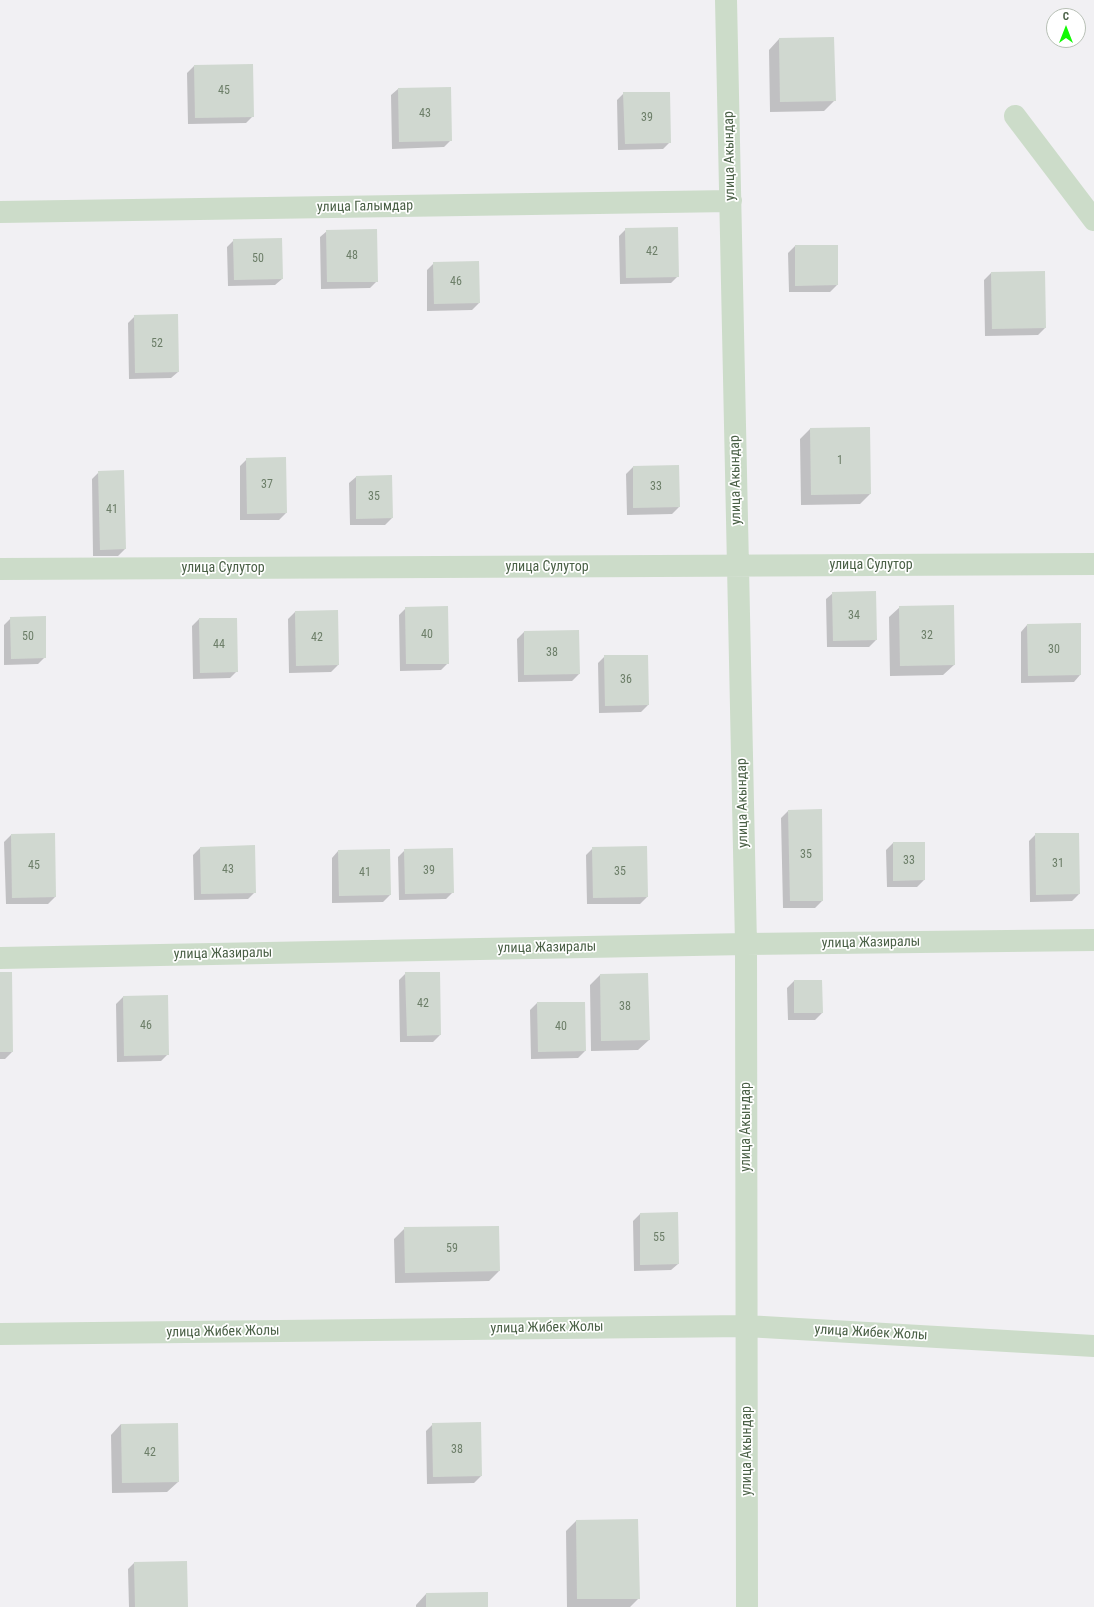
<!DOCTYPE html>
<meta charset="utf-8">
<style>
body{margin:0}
#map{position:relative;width:1094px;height:1607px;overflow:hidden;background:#f1f0f3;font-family:"Roboto Condensed",sans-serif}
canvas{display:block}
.north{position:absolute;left:1046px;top:8px;width:40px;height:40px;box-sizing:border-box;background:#fff;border:1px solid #b7bfb5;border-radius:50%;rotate:0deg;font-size:11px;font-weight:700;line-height:16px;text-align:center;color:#4a6046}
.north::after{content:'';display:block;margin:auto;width:14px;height:18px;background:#12f904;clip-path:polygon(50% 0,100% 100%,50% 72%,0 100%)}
</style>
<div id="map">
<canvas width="1094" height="1607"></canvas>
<div class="north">С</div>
</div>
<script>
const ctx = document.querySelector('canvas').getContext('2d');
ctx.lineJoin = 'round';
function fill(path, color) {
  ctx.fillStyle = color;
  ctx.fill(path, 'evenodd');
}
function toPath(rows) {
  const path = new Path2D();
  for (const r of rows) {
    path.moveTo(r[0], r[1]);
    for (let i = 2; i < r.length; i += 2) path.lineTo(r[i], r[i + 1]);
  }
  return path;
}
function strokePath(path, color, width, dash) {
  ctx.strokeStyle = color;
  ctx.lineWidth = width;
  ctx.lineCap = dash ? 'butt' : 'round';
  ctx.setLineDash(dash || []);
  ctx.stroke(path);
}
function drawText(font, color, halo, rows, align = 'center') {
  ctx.font = font + ' "Roboto Condensed",sans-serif';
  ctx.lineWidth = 3.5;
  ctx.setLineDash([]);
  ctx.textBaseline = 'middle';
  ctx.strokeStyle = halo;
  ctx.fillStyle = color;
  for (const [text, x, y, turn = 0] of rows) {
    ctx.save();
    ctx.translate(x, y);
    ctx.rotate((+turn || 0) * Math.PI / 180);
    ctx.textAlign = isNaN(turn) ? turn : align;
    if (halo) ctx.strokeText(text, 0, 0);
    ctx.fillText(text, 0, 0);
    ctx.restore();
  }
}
fill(toPath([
 [779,39,835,100,824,111,770,112,769,50],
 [194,66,253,116,246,123,188,124,187,73],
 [398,89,451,140,444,147,392,149,391,95],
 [624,93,670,142,663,149,618,150,617,100],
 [626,229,678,276,671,283,620,284,619,236],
 [327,231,377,281,370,288,321,289,320,237],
 [234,240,282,279,275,285,228,286,227,247],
 [795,246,837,285,830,292,789,292,788,253],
 [434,263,479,303,472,310,427,311,427,270],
 [991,273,1045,328,1038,335,985,336,984,280],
 [135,316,178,372,171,378,129,379,128,323],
 [810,429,870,494,860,504,801,505,800,439],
 [247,459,286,513,279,520,240,520,240,466],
 [633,467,679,507,672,514,627,515,626,474],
 [99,472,125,549,118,556,93,556,92,479],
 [356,477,392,518,385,525,350,525,349,483],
 [833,593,876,640,869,647,827,647,826,599],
 [900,607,954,665,943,675,890,676,889,617],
 [406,608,448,663,441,670,400,671,399,615],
 [337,611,338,665,331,672,289,673,288,619,295,612],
 [11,618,45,657,38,664,4,665,4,625],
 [199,619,237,671,230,678,193,679,192,626],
 [1027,625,1080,675,1074,682,1021,683,1021,632],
 [578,631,579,674,572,681,518,682,517,639,524,632],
 [605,656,648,705,641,712,599,713,598,663],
 [788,811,822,901,815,908,783,908,781,818],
 [1036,834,1079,894,1072,901,1030,902,1029,841],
 [11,835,55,897,48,904,6,904,4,842],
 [893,843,924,880,917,887,887,887,886,850],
 [200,848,255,892,248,899,194,900,193,855],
 [593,848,647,897,640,904,587,904,586,855],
 [405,850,453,892,446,899,399,900,398,857],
 [338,851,390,895,383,902,332,903,332,858],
 [0,973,12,1052,5,1059,0,1059],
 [406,973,440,1035,433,1042,400,1042,399,980],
 [600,975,649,1040,638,1050,591,1051,590,985],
 [794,981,822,1013,815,1020,788,1020,787,988],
 [167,996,168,1054,161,1061,117,1062,116,1004,123,997],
 [537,1003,585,1051,578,1058,531,1059,530,1010],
 [677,1213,678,1264,671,1270,634,1271,633,1221,640,1214],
 [405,1228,499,1271,489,1281,395,1283,394,1239],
 [121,1424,178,1482,167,1492,112,1493,111,1435],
 [433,1424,481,1476,474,1483,427,1484,426,1431],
 [576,1521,639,1598,630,1607,567,1607,566,1531],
 [135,1562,187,1607,129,1607,128,1569],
 [426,1594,487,1607,416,1607,416,1605]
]), '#0003');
fill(toPath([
 [834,37,836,101,780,102,779,38],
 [253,64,254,117,195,118,194,65],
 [451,87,452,141,399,142,398,88],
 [623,92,670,92,671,143,625,144],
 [678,227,679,277,626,278,625,228],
 [377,229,378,282,327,282,326,230],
 [282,238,283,279,234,280,233,239],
 [795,245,838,245,838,285,795,286],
 [479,261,480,303,434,304,433,262],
 [1045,271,1046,328,992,329,991,272],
 [178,314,179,372,135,373,134,315],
 [870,427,871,494,811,495,810,428],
 [286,457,287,513,247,514,246,458],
 [679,465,680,507,633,508,633,466],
 [124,470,126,549,100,550,98,471],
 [392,475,393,518,356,519,356,476],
 [876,591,877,640,833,641,832,592],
 [954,605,955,665,900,666,899,606],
 [448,606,449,664,406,664,405,607],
 [338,610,339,665,296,666,295,611],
 [46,616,46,658,11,659,10,617],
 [199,618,237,618,238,672,200,673],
 [1081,623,1081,675,1028,676,1027,624],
 [579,630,580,674,524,675,524,631],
 [604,655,648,655,649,705,605,706],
 [822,809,823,901,790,901,788,810],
 [55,833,56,897,12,898,11,834],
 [1035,833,1079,833,1080,894,1036,895],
 [893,842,925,842,925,880,893,881],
 [255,845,256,893,201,894,200,847],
 [647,846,648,897,593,898,592,847],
 [453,848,454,893,405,894,404,849],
 [390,849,391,895,339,896,338,850],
 [0,972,12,972,13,1052,0,1052],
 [405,972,440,972,441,1035,407,1036],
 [648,973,650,1040,601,1041,600,974],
 [794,980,822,980,823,1013,794,1013],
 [168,995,169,1055,124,1056,123,996],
 [537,1002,585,1002,586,1051,538,1052],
 [678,1212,679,1264,640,1265,640,1213],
 [499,1226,500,1271,405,1273,404,1227],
 [481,1422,482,1476,433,1477,432,1423],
 [178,1423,179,1482,122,1483,121,1424],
 [638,1519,640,1599,577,1599,576,1520],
 [187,1561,188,1607,135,1607,134,1562],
 [488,1592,488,1607,426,1607,426,1593]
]), '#d0d8d0');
strokePath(toPath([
 [726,0,746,944,747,1607],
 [1015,116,1094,220],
 [0,212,731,201],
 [0,569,1094,564],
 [0,958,746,944,1094,940],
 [0,1334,746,1326,1094,1346]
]), '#ccdcc9', 22);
drawText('12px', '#6c7e68', null, [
 ["45",224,91],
 ["43",425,114],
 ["39",647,118],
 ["42",652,252],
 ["48",352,256],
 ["50",258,259],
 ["46",456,282],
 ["52",157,344],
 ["1",840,461],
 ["37",267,485],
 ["33",656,487],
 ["35",374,497],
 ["41",112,510],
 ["34",854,616],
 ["40",427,635],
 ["32",927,636],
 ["50",28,637],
 ["42",317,638],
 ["44",219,645],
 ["30",1054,650],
 ["38",552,653],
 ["36",626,680],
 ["35",806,855],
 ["33",909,861],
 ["31",1058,864],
 ["45",34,866],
 ["43",228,870],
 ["39",429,871],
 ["35",620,872],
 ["41",365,873],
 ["42",423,1004],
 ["38",625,1007],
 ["46",146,1026],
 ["40",561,1027],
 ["55",659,1238],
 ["59",452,1249],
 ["38",457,1450],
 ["42",150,1453]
]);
drawText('14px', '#4a6046', '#fff', [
 ["улица Акындар",730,156,-91],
 ["улица Галымдар",365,207,-1],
 ["улица Акындар",736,480,-91],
 ["улица Сулутор",871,565],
 ["улица Сулутор",547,567],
 ["улица Сулутор",223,568],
 ["улица Акындар",743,803,-91],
 ["улица Жазиралы",871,943,-1],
 ["улица Жазиралы",547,948,-1],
 ["улица Жазиралы",223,954,-1],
 ["улица Акындар",746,1127,-90],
 ["улица Жибек Жолы",547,1328,-1],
 ["улица Жибек Жолы",223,1332,-1],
 ["улица Жибек Жолы",871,1333,3],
 ["улица Акындар",747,1451,-90]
]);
</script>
